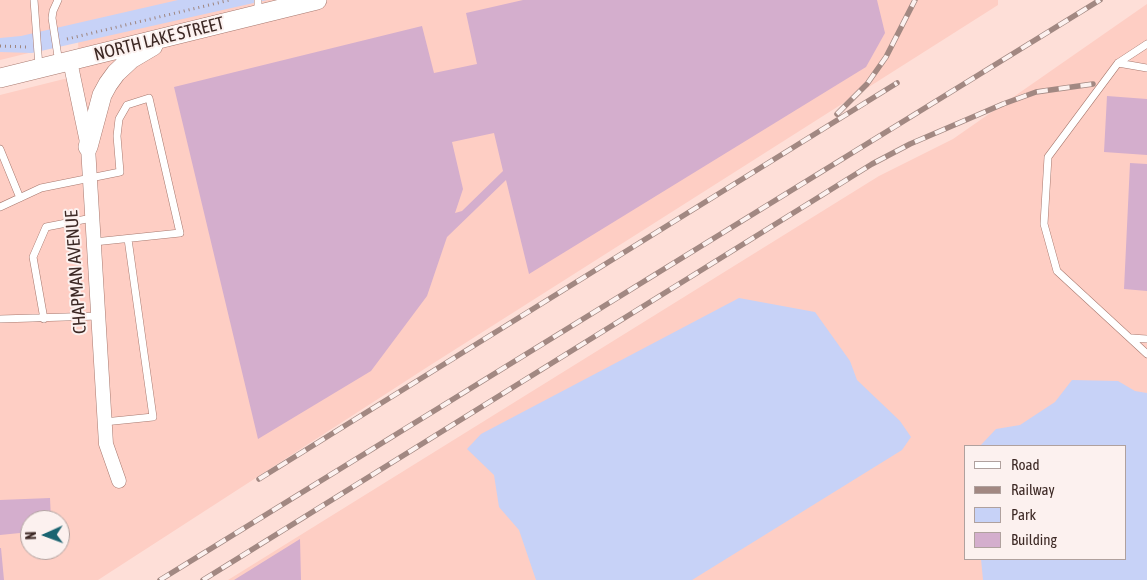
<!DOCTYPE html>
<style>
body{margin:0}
#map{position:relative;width:1147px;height:580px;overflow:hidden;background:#fedfd8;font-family:"Asap Condensed",sans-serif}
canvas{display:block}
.legend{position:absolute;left:964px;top:445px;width:162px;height:115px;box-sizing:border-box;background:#fcf1ef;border:1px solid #b0a19e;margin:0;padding:6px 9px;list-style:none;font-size:15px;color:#3d2925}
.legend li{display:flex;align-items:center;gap:10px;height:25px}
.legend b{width:25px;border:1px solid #b0a19e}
.north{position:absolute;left:20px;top:510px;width:50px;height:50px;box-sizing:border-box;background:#fcf1ef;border:1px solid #b0a19e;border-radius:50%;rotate:268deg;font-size:14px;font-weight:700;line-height:20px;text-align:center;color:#3d2925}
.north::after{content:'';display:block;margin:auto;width:18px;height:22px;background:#1a6471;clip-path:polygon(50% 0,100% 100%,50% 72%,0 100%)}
</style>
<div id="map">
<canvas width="1147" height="580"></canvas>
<ul class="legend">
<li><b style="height:6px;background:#fff"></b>Road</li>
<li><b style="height:6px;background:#a28882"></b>Railway</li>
<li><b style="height:14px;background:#c7d2f7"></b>Park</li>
<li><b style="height:14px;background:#d4aecd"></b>Building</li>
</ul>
<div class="north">N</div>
</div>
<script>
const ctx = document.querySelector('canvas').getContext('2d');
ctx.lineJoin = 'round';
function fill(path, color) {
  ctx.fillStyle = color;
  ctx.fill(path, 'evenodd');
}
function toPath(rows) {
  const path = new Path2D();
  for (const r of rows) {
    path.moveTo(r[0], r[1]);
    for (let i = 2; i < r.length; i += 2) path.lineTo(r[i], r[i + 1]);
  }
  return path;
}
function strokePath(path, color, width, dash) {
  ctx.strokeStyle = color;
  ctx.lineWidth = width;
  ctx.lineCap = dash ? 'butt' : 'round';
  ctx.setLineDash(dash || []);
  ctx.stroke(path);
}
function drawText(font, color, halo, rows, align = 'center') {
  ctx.font = font + ' "Asap Condensed",sans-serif';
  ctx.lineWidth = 4;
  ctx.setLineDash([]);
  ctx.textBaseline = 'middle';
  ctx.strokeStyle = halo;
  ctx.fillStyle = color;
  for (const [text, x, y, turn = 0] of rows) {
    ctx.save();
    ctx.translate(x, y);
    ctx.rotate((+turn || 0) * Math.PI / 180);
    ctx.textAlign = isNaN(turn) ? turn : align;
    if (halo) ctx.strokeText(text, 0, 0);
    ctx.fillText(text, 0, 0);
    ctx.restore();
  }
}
fill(toPath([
 [0,0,998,0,998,5,429,366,98,580,0,580,0,95,80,75,78,41,0,60],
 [30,520,60,520,60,550,30,550],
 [1147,4,1147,580,228,580,879,176,953,139],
 [966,446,1126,446,1126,559,966,559]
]), '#fecec4');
fill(toPath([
 [178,0,267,0,32,53,0,52,0,38,21,36],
 [739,298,815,312,850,361,857,380,900,421,911,437,902,450,692,580,536,580,519,530,499,507,494,475,467,449,481,434],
 [1072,380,1118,381,1135,391,1147,393,1147,580,983,580,981,559,1126,559,1126,446,980,446,996,429,1020,425,1055,402]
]), '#c7d2f7');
fill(toPath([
 [523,0,877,0,885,33,866,67,529,274,506,180,447,237,427,296,371,371,258,439,174,87,422,26,434,73,477,64,466,13],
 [494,133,503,171,462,211,455,213,463,189,452,142],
 [1107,96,1147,99,1147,155,1104,152],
 [1130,163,1147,164,1147,291,1124,289],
 [50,498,51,520,30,520,30,532,0,535,0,500],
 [300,539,301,580,234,580],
 [0,548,1,548,4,580,0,580]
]), '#d4aecd');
const service = toPath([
 [34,0,39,67],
 [58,0,53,11,52,18,59,63],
 [258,0,258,14],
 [1147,44,1118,63,1048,157,1044,224,1057,271,1147,354],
 [1118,63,1147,68],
 [0,149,20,198],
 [0,207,41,188,120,172,117,136,119,119,127,105,149,98,180,233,94,242],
 [0,319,98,316],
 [44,319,33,257,46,227,92,218],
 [1131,338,1147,339],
 [104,422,153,417,128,239]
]);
const minor = toPath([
 [70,61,88,147,106,444,119,481]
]);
const secondary = toPath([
 [0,78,317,0],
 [88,147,102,95,108,84,116,73,131,59,153,46]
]);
strokePath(service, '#a8796f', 8);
strokePath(minor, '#a8796f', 15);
strokePath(secondary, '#a8796f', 20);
strokePath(toPath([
 [67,39,230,0],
 [0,46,27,47]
]), '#9e857f', 3, [1, 4]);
strokePath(service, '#fff', 7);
strokePath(minor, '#fff', 14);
strokePath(secondary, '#fff', 19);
const rail = toPath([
 [837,114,867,84,886,57,915,0],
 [259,479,897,83],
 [160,580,1100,0],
 [203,580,872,164,910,144,1003,104,1036,92,1093,84]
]);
strokePath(rail, '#a28882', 5.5);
strokePath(rail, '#fcf1ef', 4, [11]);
drawText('18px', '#3d2925', '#fcf1ef', [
 ["NORTH LAKE STREET",159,39,-14],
 ["CHAPMAN AVENUE",76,272,-94]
]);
</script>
